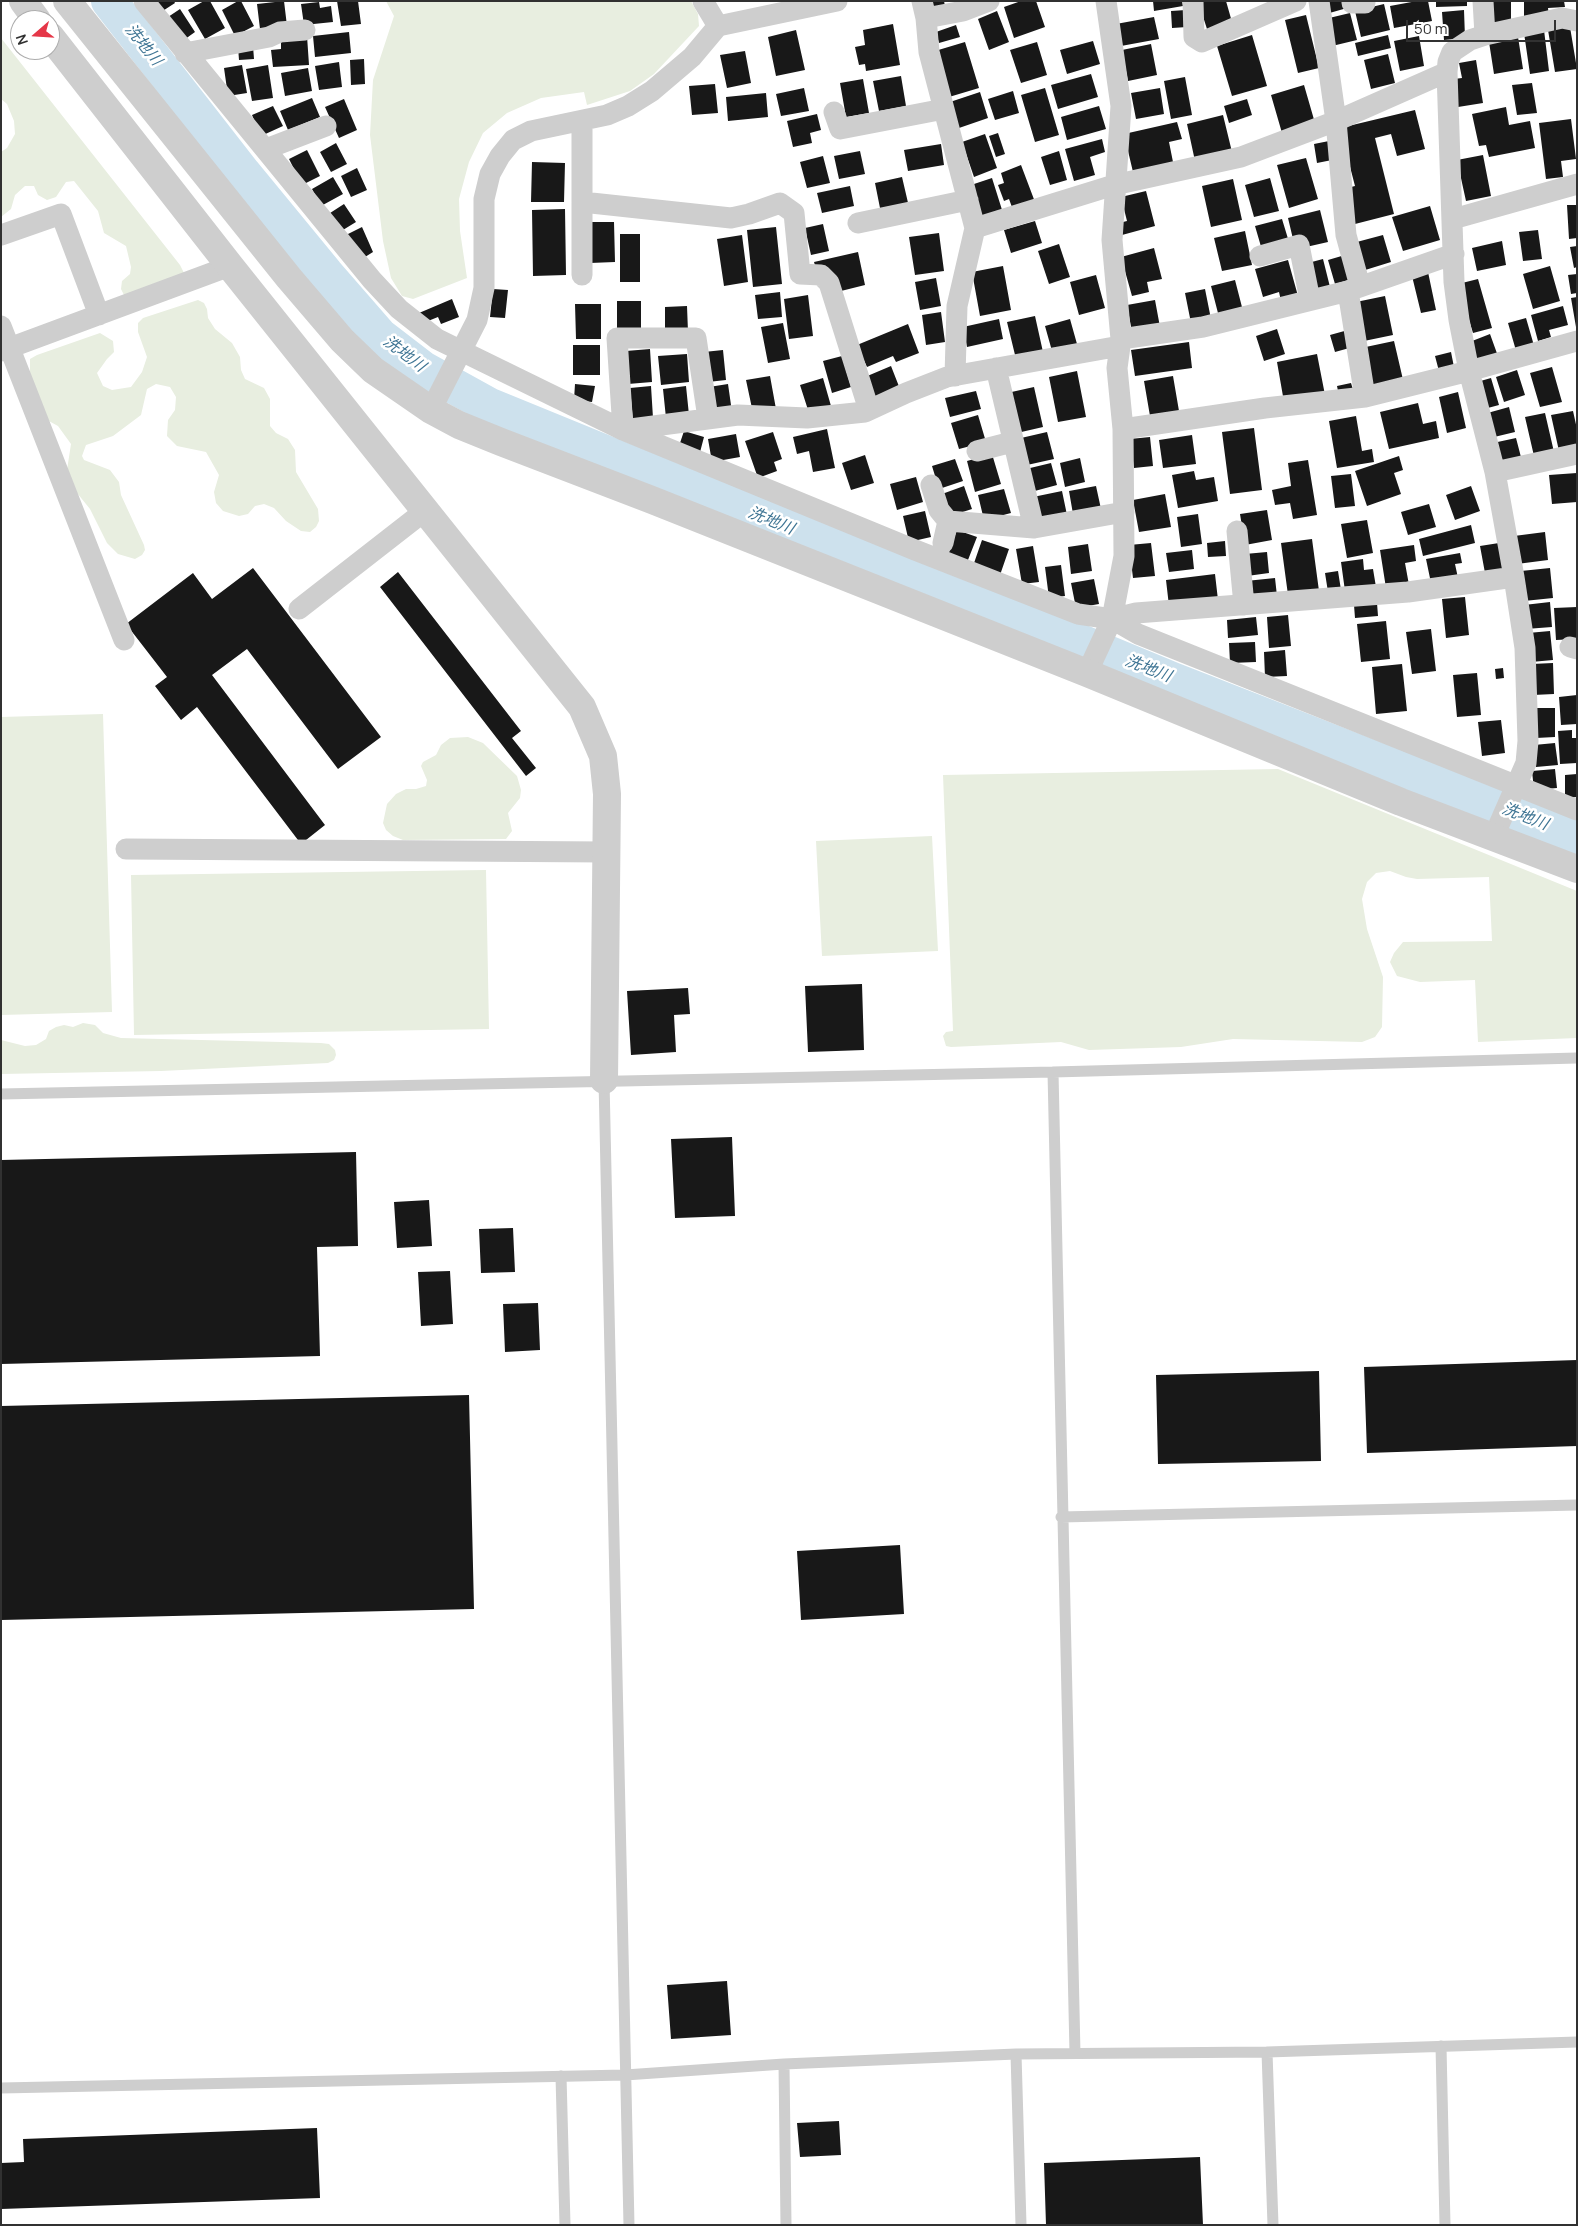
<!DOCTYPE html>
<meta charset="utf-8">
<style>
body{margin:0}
#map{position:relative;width:1578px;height:2226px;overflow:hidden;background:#fff;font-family:Manrope,sans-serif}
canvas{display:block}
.frame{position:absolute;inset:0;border:2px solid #313131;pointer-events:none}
.north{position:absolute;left:10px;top:10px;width:50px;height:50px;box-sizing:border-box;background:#fff;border:1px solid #adadad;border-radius:50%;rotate:251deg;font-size:14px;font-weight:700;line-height:20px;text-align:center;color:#313131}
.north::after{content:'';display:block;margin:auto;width:18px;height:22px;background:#e53748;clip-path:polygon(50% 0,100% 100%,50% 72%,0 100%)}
.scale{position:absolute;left:1406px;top:20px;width:150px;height:22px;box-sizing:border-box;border:2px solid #313131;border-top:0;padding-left:6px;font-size:15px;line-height:18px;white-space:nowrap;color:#313131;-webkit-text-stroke:4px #fff;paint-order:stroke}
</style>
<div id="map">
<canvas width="1578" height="2226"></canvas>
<div class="frame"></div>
<div class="north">N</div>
<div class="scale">50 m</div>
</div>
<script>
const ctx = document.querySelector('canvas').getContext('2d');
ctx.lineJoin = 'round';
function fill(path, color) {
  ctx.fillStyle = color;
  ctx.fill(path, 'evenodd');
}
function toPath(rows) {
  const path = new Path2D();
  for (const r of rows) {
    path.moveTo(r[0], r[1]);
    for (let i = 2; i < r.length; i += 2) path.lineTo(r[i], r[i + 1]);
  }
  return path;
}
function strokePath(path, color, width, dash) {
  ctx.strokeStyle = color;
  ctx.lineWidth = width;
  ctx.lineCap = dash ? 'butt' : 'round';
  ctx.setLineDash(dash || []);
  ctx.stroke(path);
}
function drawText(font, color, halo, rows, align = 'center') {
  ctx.font = font + ' Manrope,"Noto Sans JP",sans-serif';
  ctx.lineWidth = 5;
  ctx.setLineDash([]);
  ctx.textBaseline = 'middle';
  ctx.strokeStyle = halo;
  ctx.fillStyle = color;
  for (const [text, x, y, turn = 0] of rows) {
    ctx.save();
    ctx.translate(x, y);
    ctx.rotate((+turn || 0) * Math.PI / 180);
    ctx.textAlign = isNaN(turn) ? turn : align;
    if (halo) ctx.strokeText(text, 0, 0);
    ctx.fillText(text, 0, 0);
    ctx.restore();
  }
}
fill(toPath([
 [386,1,691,1,698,14,699,26,654,74,630,91,587,105,584,92,541,98,507,113,483,133,469,162,459,199,460,231,467,278,413,299,402,296,391,278,383,241,370,135,373,80,394,16],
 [1,38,180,265,184,273,124,295,121,289,122,281,130,274,131,267,126,246,104,233,98,211,74,181,66,182,56,197,47,200,38,195,34,186,25,186,15,195,11,209,1,217,1,152,7,148,15,134,14,121,7,104,1,99],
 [198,300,204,303,207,309,208,318,215,329,232,343,240,357,241,370,245,379,264,388,270,399,270,426,276,433,288,439,295,450,296,472,318,509,319,521,316,527,310,532,301,531,286,521,274,508,264,504,255,506,248,514,239,516,223,511,216,503,214,492,219,475,206,452,177,446,167,436,168,420,175,410,176,397,170,387,156,384,147,389,141,415,113,436,86,445,82,456,84,460,110,470,119,482,121,495,144,545,145,550,142,555,135,559,118,554,107,543,90,509,73,488,67,470,71,444,58,426,47,420,30,374,30,359,37,355,100,333,113,341,114,352,107,359,97,373,103,386,112,390,131,387,142,372,147,357,138,332,138,323,143,318],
 [103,714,112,1012,1,1015,1,717],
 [468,737,483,743,517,776,521,790,520,798,508,813,512,831,506,839,403,840,393,836,386,830,383,823,387,804,396,794,406,789,416,789,426,786,427,780,421,766,423,762,436,755,441,745,450,738],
 [1278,769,1577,891,1577,1038,1478,1042,1475,980,1420,982,1397,976,1390,962,1394,953,1403,942,1492,941,1489,877,1417,879,1406,877,1390,871,1376,873,1367,882,1362,899,1367,929,1383,977,1382,1027,1375,1037,1362,1042,1233,1039,1181,1047,1089,1050,1061,1042,951,1047,946,1046,943,1036,946,1032,953,1031,943,775],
 [932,836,938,951,822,956,816,841],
 [486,870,489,1029,134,1035,131,875],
 [83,1023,95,1025,103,1033,121,1038,321,1043,329,1044,335,1050,336,1055,334,1060,328,1063,161,1071,1,1074,1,1040,25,1046,36,1045,46,1039,49,1031,56,1027,64,1025,73,1027]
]), '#e8eee0');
strokePath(toPath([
 [109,1,243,173,326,274,380,336,423,369,490,406,801,533,1020,617,1172,680,1577,838]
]), '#cde1ed', 36);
fill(toPath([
 [150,1,174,1,175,3,158,14],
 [204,1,210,1,225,28,205,39,188,10],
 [238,1,241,1,254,26,235,36,222,10],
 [284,1,287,26,260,29,257,4],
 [337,1,358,1,361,24,341,26],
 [931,1,944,1,945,6,932,8],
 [1021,1,1036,1,1045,27,1014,38,1004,7],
 [1153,1,1182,1,1183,6,1154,11],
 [1198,1,1226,1,1232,22,1207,29],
 [1323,1,1345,1,1347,8,1326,14],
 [1417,1,1428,1,1432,21,1394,28,1390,6],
 [1436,1,1467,1,1467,6,1436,7],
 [1491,1,1511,1,1511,24,1492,24],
 [1524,1,1564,1,1565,7,1548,8,1549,17,1524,17],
 [319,2,320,8,331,6,333,22,304,25,301,4],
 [1384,4,1390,30,1361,37,1355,11],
 [180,9,195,32,181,42,165,19],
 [1186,10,1187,27,1172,28,1171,11],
 [1464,10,1465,38,1444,40,1442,12],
 [997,11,1009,42,989,50,978,19],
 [1350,13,1357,40,1332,46,1325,19],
 [1306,15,1319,68,1298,73,1285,20],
 [1154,17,1159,39,1121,46,1116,24],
 [893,24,900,65,866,71,865,64,859,65,855,47,865,45,863,30],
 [956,25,960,37,939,43,936,32],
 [1570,27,1577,69,1555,72,1548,30],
 [796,30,805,70,776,76,768,37],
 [1544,30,1549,71,1530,74,1524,33],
 [349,32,351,53,315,57,313,36],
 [1252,35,1267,86,1232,96,1217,46],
 [1388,35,1391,48,1358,56,1355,43],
 [307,36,309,65,273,67,271,50,281,49,281,38],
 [1419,36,1424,66,1400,71,1394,41],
 [1518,37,1523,69,1494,74,1489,42],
 [1093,41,1100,64,1067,74,1060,50],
 [965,42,979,88,949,97,935,51],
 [1037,42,1047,75,1021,83,1010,50],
 [1151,44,1157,75,1128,81,1122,50],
 [253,46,254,59,239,60,238,47],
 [745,51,751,83,727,88,720,55],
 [1388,54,1395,83,1371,89,1364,60],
 [364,59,365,84,351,85,350,60],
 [1476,60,1483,103,1458,107,1454,79,1462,78,1459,63],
 [339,62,342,87,319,90,315,66],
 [242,65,247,93,228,96,224,68],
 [268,65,273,98,252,101,246,69],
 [308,68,312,91,285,96,281,73],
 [1091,74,1098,97,1058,109,1051,85],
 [901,76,906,106,879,111,873,81],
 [1185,77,1192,115,1171,119,1164,81],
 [863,79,869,113,846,117,840,83],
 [1532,83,1537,113,1517,115,1512,85],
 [715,84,718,113,692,115,689,86],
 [1304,85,1315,123,1282,133,1271,95],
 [804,88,809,111,781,116,776,94],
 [1045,88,1059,135,1035,142,1021,95],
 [1160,88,1164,114,1136,119,1131,93],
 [1013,91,1019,113,995,120,988,99],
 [980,92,988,118,959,128,950,102],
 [766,93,768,117,728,121,726,97],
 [312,98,320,117,288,130,280,111],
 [344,99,357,130,339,138,325,107],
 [1247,99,1252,115,1229,123,1224,106],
 [273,106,283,126,261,136,252,115],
 [1099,106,1106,129,1067,140,1061,117],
 [1506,107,1509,125,1530,121,1535,148,1489,157,1486,145,1479,146,1472,114],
 [1415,110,1425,149,1397,156,1391,134,1375,138,1394,214,1355,224,1347,188,1355,186,1340,128],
 [817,114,821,130,810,133,812,143,793,147,787,121],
 [1223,115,1232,152,1195,161,1187,124],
 [1571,119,1576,159,1561,161,1563,177,1546,179,1539,123],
 [1177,122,1182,139,1169,142,1173,162,1133,172,1124,134],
 [998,133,1005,154,996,157,989,136],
 [985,134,997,168,974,177,962,142],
 [1102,139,1105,152,1090,157,1095,175,1074,181,1065,149],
 [1329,141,1332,160,1317,163,1314,144],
 [336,143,347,164,331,172,320,152],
 [941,144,944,165,908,171,904,150],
 [307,150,320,176,302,185,289,159],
 [860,151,865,174,839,179,834,156],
 [1059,151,1067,180,1050,185,1041,157],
 [1483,155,1491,196,1466,201,1457,160],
 [823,156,830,183,807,188,800,162],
 [1306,158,1318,199,1289,208,1277,165],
 [532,162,565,163,564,202,531,202],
 [1021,165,1035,202,1013,210,1009,199,1004,201,998,185,1004,183,1001,173],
 [357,168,367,190,351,197,341,176],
 [333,177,343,194,321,206,312,189],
 [902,177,909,207,881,213,875,183],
 [992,178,1003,213,982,220,971,185],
 [1270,178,1279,211,1254,217,1245,185],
 [1233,179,1242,220,1211,227,1202,186],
 [850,186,854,206,822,213,817,193],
 [1146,191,1155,226,1122,235,1119,223,1127,221,1121,197],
 [344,204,356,222,338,233,327,215],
 [1567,205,1577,205,1577,238,1569,239],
 [1430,206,1440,240,1403,251,1392,217],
 [565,209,566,275,533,276,532,210],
 [1320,210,1328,242,1306,247,1293,239,1288,218],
 [1282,219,1289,242,1262,250,1255,226],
 [1035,221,1042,243,1011,253,1004,230],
 [589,222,614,222,615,262,590,263],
 [823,224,829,251,811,255,805,228],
 [362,227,373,252,365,257,346,235],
 [776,227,782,284,753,287,747,230],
 [1538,230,1542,259,1523,261,1519,232],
 [1245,231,1252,265,1222,271,1214,238],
 [939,233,944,271,915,275,909,237],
 [620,234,640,234,640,282,620,282],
 [742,235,748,282,724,286,717,239],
 [1383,235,1391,262,1362,271,1353,243],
 [1502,241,1506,265,1477,271,1472,248],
 [1059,244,1070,277,1049,284,1038,251],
 [1577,246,1577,267,1574,268,1570,247],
 [1154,248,1162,279,1147,282,1149,292,1132,296,1121,257],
 [858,252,865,285,837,292,817,272,814,262],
 [1345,255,1352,279,1335,284,1328,260],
 [1323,259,1330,287,1315,290,1308,263],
 [1288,260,1298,296,1281,301,1279,292,1263,297,1255,269],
 [1003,266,1011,310,980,316,972,272],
 [1550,266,1560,301,1533,309,1523,274],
 [1428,272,1436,310,1421,313,1412,276],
 [1577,274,1577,293,1571,294,1568,275],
 [1096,275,1105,308,1079,315,1070,282],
 [936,278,941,306,920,310,915,282],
 [1478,279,1492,328,1473,333,1458,284],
 [1235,280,1243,311,1219,317,1211,286],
 [493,289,508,290,505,318,490,317],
 [1205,289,1211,319,1191,323,1185,293],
 [780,292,782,317,758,319,755,295],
 [808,295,813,336,789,339,784,299],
 [1385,296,1393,335,1364,341,1356,302],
 [1577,297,1577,327,1576,327,1571,298],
 [452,299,459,317,441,324,438,317,423,323,419,313],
 [1155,300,1160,327,1132,332,1127,305],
 [617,301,641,301,641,332,617,332],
 [575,304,601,304,601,339,576,339],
 [687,306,688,332,665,333,665,307],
 [1563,306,1568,325,1549,330,1551,337,1538,341,1531,315],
 [941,312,945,342,926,345,922,315],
 [1035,316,1043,352,1016,359,1007,322],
 [1526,318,1535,349,1517,354,1508,323],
 [999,319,1003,339,967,347,963,327],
 [1070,319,1077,344,1052,351,1045,326],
 [783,323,790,359,768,363,761,327],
 [908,324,919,353,896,362,893,356,867,367,857,345],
 [1277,329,1285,354,1264,361,1256,336],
 [1348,330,1353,347,1335,352,1330,335],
 [1490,334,1499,359,1475,367,1467,343],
 [1394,341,1404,384,1371,391,1361,348],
 [1189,342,1192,368,1135,376,1131,350],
 [573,345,600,345,600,375,573,375],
 [650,349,652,382,628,384,626,351],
 [723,350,726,380,708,382,704,352],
 [1451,352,1455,372,1440,375,1435,356],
 [687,354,689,382,661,385,658,356],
 [1317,354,1325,395,1284,402,1277,362],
 [842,356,851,387,832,393,823,361],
 [891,366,900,389,874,399,865,377],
 [1552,367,1562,402,1540,407,1530,373],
 [1517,370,1525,395,1504,402,1496,377],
 [1077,371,1086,417,1058,422,1049,377],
 [770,376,776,409,753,413,746,380],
 [1173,376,1179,411,1150,416,1144,381],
 [823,378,831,406,809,413,800,385],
 [1491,378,1499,405,1484,409,1477,382],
 [1351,383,1354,393,1339,396,1337,386],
 [575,384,595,386,592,402,574,400],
 [728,384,732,412,713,414,709,387],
 [651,386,653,418,633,420,630,388],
 [686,386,689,415,666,418,663,389],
 [1034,387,1043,427,1017,433,1007,393],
 [976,391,981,409,950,417,945,398],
 [1458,392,1466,428,1447,433,1439,397],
 [1418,403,1423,424,1436,421,1439,438,1389,449,1380,412],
 [1509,407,1515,432,1490,438,1484,414],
 [1573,411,1577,429,1577,448,1559,451,1551,415],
 [1545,413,1554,452,1534,456,1525,417],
 [978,415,986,442,959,449,951,423],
 [1356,416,1362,451,1372,449,1374,462,1337,468,1329,421],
 [1254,428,1262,490,1230,494,1222,432],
 [827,429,835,468,813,472,809,451,797,454,793,437],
 [684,431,704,437,699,456,678,449],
 [773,432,782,459,774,462,777,471,758,478,745,441],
 [1047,432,1054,459,1027,465,1021,438],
 [736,434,740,457,712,462,708,439],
 [1192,435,1196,464,1163,468,1159,440],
 [1150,437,1153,466,1134,468,1130,439],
 [1516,438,1522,461,1499,467,1493,443],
 [992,454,1001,484,975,492,967,461],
 [865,455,874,483,851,490,842,463],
 [1399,456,1403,470,1394,473,1401,494,1367,506,1355,471],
 [1080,458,1085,482,1065,487,1060,463],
 [955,459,963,481,939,489,932,466],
 [1308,460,1317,515,1293,519,1290,503,1275,505,1272,490,1291,486,1288,463],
 [1051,463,1057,485,1031,492,1026,469],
 [1194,471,1196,480,1214,477,1218,501,1178,508,1172,475],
 [1577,473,1577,502,1552,504,1549,475],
 [1351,474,1355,506,1335,508,1331,476],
 [916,477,923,502,897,510,890,484],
 [964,486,972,509,950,516,942,494],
 [1096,486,1101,509,1073,514,1069,491],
 [1471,486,1480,511,1455,520,1446,495],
 [1004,489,1011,513,984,520,978,495],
 [1062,491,1067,515,1038,522,1033,497],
 [1165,494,1171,527,1139,532,1133,500],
 [1429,504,1436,527,1408,535,1401,512],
 [1267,510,1272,540,1245,545,1240,514],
 [925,511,931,537,909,542,903,516],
 [1198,514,1202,544,1181,547,1177,517],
 [1367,520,1373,553,1347,558,1341,524],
 [1471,525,1475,543,1423,556,1419,539],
 [957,530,977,537,966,565,947,558],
 [1545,532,1548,560,1517,564,1514,536],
 [1312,539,1319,591,1288,595,1281,543],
 [982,540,1009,549,1000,575,973,566],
 [1225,541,1226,556,1208,557,1207,543],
 [1151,543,1155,576,1133,578,1129,545],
 [1499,543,1504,570,1485,573,1480,546],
 [1088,544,1092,571,1071,574,1068,547],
 [1414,545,1416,561,1405,563,1409,585,1386,588,1380,550],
 [1033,546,1039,582,1022,584,1016,549],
 [1192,550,1194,569,1169,572,1166,553],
 [1267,552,1269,573,1247,576,1245,554],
 [1460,553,1462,563,1455,564,1458,578,1431,583,1426,559],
 [1363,559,1364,570,1373,569,1376,587,1345,591,1341,562],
 [1061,565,1065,596,1049,598,1045,567],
 [253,568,381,737,338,769,247,649,212,675,325,825,301,844,197,707,181,720,155,686,167,677,126,624,193,573,212,599],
 [1550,568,1553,598,1524,601,1521,571],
 [1338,571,1341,590,1328,592,1325,573],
 [398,572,521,731,512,738,536,768,526,776,380,587],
 [1215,574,1218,600,1169,606,1166,580],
 [1275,578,1277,596,1248,600,1246,581],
 [1094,579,1099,604,1076,608,1071,583],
 [1465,597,1469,635,1446,638,1442,599],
 [1550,602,1552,627,1526,629,1524,605],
 [1377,603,1378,616,1355,618,1354,605],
 [1577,607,1577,639,1556,640,1554,608],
 [1288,615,1291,646,1269,648,1267,617],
 [1256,617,1258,635,1228,638,1227,620],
 [1386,621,1390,659,1361,662,1357,624],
 [1431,629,1436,671,1412,674,1406,632],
 [1550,631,1553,660,1531,662,1528,633],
 [1255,642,1256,662,1230,663,1229,643],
 [1285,650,1287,676,1265,677,1264,652],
 [1553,663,1554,694,1533,695,1532,664],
 [1402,664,1407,711,1376,714,1372,667],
 [1503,668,1504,678,1496,679,1495,669],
 [1477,673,1481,715,1457,717,1453,675],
 [1577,695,1577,724,1561,725,1559,697],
 [1536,708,1555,708,1555,737,1536,738],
 [1501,720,1505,753,1482,756,1478,722],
 [1572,730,1572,738,1577,738,1577,763,1560,764,1558,731],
 [1555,743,1558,765,1536,767,1534,745],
 [1555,769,1557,788,1534,790,1532,771],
 [1577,774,1577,797,1565,798,1565,775],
 [862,984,864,1050,808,1052,805,986],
 [688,988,690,1014,674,1015,676,1052,631,1055,627,991],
 [732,1137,735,1216,675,1218,671,1139],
 [356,1152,358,1246,317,1247,320,1356,1,1364,1,1160],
 [429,1200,432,1246,397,1248,394,1202],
 [513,1228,515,1272,481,1273,479,1229],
 [450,1271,453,1324,421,1326,418,1272],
 [538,1303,540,1350,505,1352,503,1304],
 [1577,1360,1577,1446,1367,1453,1364,1367],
 [1319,1371,1321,1461,1158,1464,1156,1375],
 [469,1395,474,1609,1,1620,1,1406],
 [900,1545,904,1614,801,1620,797,1551],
 [727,1981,731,2035,671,2039,667,1985],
 [839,2121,841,2155,800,2157,797,2123],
 [317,2128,320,2198,1,2209,1,2163,24,2162,23,2139],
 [1200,2157,1203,2225,1046,2225,1044,2163]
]), '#181818');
strokePath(toPath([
 [1053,1072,1075,2053],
 [604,1080,629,2225],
 [1,1094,1053,1072,1577,1058],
 [1061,1517,1577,1505],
 [1441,2046,1445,2225],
 [1267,2052,1273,2225],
 [1016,2054,1021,2225],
 [784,2064,786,2225],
 [561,2076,565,2225],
 [1,2088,625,2075,784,2064,1016,2054,1267,2052,1577,2042]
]), '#cecece', 11);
strokePath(toPath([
 [144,1,372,280,399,309,437,339,623,430,915,550,1078,614,1112,619,1138,634,1577,810],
 [703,1,718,26],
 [922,1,926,18,929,52,975,228,957,306,955,376],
 [1193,1,1194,37,1202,42,1296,1],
 [1319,1,1336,121,1346,235,1360,286],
 [1352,1,1352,3,1365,3],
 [1483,1,1485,35],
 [926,18,963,11,989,1],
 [185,53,269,37,280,32,305,30],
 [1447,72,1454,282,1459,320,1469,371,1495,472],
 [834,112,840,129,944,109],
 [582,121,582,275],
 [266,149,326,126],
 [582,202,731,218,749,214,780,203,794,213,800,274,821,275,829,283,869,410],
 [1453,219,1577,184],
 [858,223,968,200],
 [975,228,1114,185,1241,157,1336,121,1447,72,1448,62,1452,52,1470,40,1485,35,1562,18,1577,21],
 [1,235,61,214,99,315],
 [1260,256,1299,245,1310,300],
 [1348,291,1365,397],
 [1,326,124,640],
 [1121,339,1203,327,1348,291,1454,254],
 [1,351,230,266],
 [996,368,1034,528],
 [431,410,477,320,484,288,484,199,490,174,500,156,513,140,531,131,607,115,628,106,652,91,692,57,718,26,837,1],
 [708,418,696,338,617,338,623,430,738,415,807,418,865,412,906,393,947,377,1120,346],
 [1123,429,1265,408,1365,397,1469,371,1577,341],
 [977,451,1012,442],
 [931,485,939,510,948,521,1034,528,1124,512],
 [1237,531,1244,605],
 [943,543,948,521],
 [299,609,426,510],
 [1112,619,1136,613,1408,592,1514,577,1495,472,1577,454],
 [1570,647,1577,649],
 [1087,673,1112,619,1124,556,1123,429,1117,368,1121,339,1112,240,1121,106,1106,1],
 [1494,836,1526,763,1528,741,1525,648,1514,577],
 [126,849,607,852]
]), '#cecece', 21);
strokePath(toPath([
 [23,1,37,20],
 [67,1,289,278,342,340,373,370,431,410,459,425,501,442,652,500,1087,673,1401,802,1577,869],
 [50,36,230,266,582,707,603,756,607,794,604,1080]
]), '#cecece', 28);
drawText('italic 16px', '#3f7594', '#fff', [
 ["洗地川",143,45,51],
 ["洗地川",404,354,37],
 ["洗地川",771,521,22],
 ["洗地川",1148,669,21],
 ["洗地川",1525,817,21]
]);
</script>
